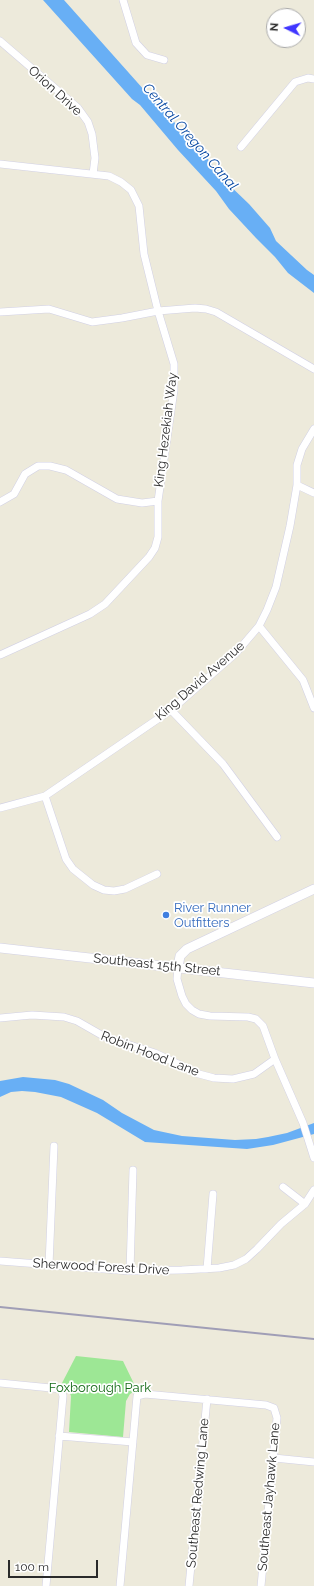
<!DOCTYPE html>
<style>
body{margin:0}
#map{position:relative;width:314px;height:1586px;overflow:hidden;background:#edeadb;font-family:Raleway,sans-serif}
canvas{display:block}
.north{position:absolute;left:266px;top:8px;width:40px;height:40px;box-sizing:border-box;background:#fff;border:1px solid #aaa;border-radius:50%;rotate:275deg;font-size:11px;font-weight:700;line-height:16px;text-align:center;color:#2a2a2a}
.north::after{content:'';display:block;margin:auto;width:14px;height:18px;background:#4036ff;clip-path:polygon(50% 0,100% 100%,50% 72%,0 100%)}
.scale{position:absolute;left:8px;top:1560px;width:90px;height:18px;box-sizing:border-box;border:2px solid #2a2a2a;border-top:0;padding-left:5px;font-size:12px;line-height:14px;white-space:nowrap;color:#2a2a2a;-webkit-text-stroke:3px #fff;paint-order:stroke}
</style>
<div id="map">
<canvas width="314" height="1586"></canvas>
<div class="north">N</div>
<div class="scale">100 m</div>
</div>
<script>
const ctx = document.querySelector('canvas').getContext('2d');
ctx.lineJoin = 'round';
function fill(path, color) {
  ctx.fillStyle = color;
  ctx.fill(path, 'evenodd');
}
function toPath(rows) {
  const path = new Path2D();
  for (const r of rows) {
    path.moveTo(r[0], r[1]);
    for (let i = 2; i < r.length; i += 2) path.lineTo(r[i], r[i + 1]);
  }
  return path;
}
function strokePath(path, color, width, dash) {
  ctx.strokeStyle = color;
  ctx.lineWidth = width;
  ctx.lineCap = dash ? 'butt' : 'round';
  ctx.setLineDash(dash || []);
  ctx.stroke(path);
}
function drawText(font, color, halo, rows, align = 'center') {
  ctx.font = font + ' Raleway,sans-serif';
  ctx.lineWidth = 3.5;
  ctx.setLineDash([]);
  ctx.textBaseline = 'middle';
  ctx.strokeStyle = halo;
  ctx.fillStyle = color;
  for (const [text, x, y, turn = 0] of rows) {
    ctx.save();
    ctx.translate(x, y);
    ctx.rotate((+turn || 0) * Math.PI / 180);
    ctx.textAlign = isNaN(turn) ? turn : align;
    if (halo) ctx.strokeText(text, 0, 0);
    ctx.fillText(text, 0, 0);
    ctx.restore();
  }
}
fill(toPath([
 [76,1356,123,1361,137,1390,130,1394,126,1401,123,1437,69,1432,71,1396,68,1388,62,1383]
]), '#9de795');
fill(toPath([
 [43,0,64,0,153,100,200,149,224,180,249,204,270,228,276,241,307,270,314,275,314,293,288,273,275,257,256,238,229,209,216,191,178,150,140,105,132,99],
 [23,1077,55,1080,69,1084,103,1100,122,1113,154,1130,182,1136,235,1140,256,1139,268,1137,287,1133,314,1123,314,1134,273,1145,247,1149,145,1142,97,1113,61,1097,35,1092,22,1091,11,1092,0,1097,0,1081]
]), '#68aff5');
const street = toPath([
 [123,0,136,43,147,55,164,60],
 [0,41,78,108,88,122,92,134,95,158,93,174],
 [241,147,295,82,308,78,314,79],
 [0,164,109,176,121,182,131,190,139,206,144,254,158,311,174,364,174,390,158,501,158,537,155,548,149,557,105,604,90,614,0,655],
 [0,312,49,309,92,322,122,318,158,311,195,308,206,309,216,312,314,369],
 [297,485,314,493],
 [0,502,14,494,25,474,38,466,50,466,66,470,117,499,142,503,158,501],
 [259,626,303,680,314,708],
 [171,710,223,764,277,837],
 [45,796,66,859,73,869,93,885,104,890,114,891,125,889,157,874],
 [0,808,45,796,171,710,236,653,259,626,267,610,276,587,290,526,297,485,297,465,302,449,314,429],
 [178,967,177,979,182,996,186,1004,192,1010,199,1014,210,1016,248,1017,256,1019,263,1026,275,1059,303,1123,314,1158],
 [0,1018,32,1015,64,1017,77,1021,105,1037,155,1053,199,1074,214,1078,233,1079,254,1074,275,1059],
 [283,1187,305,1204],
 [0,1261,130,1271,182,1270,219,1268,234,1265,246,1259,257,1249,281,1224,305,1204,314,1190],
 [49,1265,54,1146],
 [207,1269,213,1194],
 [130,1271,133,1170],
 [0,1383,61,1389,63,1396,46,1586],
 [59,1436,133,1442],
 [274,1458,314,1462],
 [120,1586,137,1396,145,1394,266,1405,274,1408,277,1418,261,1586],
 [189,1586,207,1399]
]);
const secondary = toPath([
 [0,948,314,983],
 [178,967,180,956,187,949,314,889]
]);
strokePath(street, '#d1d0e4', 8);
strokePath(secondary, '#d1d0e4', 10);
strokePath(street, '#fff', 7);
strokePath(secondary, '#fff', 9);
strokePath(toPath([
 [0,1307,314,1339]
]), '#a09eb6', 2);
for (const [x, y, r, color] of [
 [166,915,4,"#3f7fe0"]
]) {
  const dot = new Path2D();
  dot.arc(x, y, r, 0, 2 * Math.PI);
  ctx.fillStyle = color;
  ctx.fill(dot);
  strokePath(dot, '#fff', 1.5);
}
drawText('13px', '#2a2a2a', '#fff', [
 ["Orion Drive",55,91,42],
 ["King Hezekiah Way",166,430,-83],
 ["King David Avenue",200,681,-41],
 ["Southeast 15th Street",157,965,6],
 ["Robin Hood Lane",150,1054,21],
 ["Sherwood Forest Drive",101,1267,3],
 ["Southeast Redwing Lane",198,1493,-85],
 ["Southeast Jayhawk Lane",269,1497,-85]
]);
drawText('13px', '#366cbe', '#fff', [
 ["River Runner",174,908],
 ["Outfitters",174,923]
], 'left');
drawText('13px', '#166c18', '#fff', [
 ["Foxborough Park",100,1388]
]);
drawText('italic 14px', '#0648a3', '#fff', [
 ["Central Oregon Canal",190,137,49]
]);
</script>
